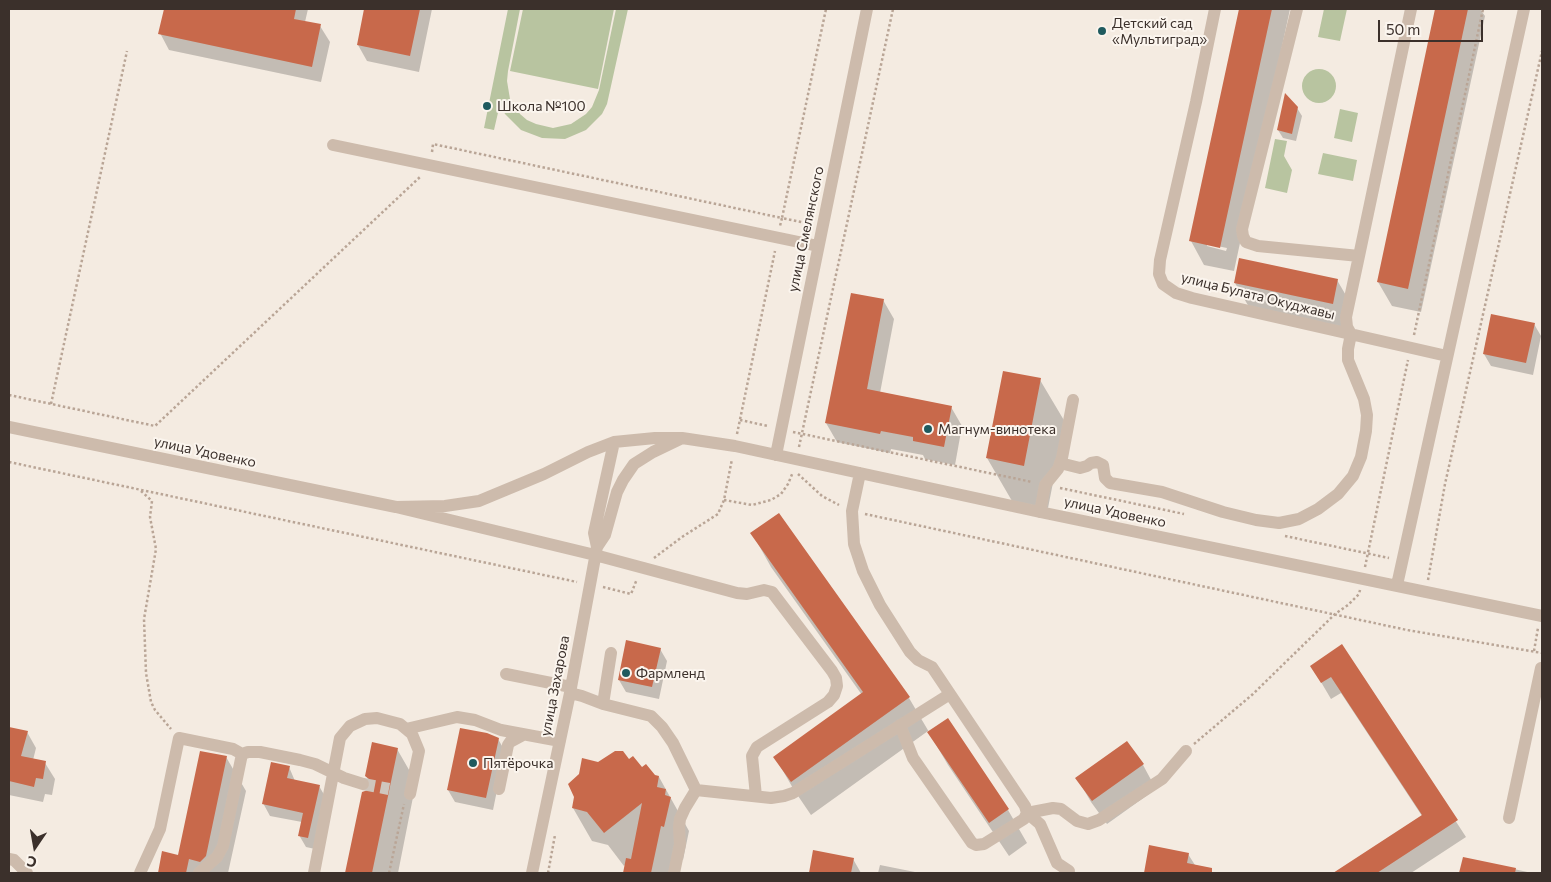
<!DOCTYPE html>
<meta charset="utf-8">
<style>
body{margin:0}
#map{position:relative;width:1551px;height:882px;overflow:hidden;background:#f4ebe1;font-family:Commissioner,sans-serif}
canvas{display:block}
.frame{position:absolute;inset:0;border:10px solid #3b302b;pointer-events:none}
.north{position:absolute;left:10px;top:822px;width:50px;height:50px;-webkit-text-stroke:4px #fbf5ee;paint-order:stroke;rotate:192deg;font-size:14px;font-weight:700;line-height:20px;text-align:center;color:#3b302b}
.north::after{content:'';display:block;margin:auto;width:18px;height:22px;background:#3b302b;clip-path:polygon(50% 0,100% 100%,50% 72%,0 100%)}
.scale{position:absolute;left:1378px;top:20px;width:105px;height:22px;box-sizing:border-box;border:2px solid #3b302b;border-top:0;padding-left:6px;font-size:15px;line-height:18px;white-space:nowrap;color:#3b302b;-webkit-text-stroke:4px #fbf5ee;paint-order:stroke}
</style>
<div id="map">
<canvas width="1551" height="882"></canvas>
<div class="frame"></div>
<div class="north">С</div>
<div class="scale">50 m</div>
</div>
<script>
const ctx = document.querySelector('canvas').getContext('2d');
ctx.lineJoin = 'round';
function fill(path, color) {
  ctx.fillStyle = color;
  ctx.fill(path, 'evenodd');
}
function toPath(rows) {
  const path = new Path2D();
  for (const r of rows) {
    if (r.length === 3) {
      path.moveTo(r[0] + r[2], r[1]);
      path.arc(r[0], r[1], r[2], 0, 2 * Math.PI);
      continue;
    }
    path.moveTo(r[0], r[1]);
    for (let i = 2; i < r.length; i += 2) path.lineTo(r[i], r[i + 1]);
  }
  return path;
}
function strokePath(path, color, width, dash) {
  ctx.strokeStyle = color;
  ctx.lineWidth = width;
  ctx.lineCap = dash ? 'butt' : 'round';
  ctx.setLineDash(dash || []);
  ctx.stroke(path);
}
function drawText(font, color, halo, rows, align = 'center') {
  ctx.font = font + ' Commissioner,sans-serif';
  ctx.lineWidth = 4;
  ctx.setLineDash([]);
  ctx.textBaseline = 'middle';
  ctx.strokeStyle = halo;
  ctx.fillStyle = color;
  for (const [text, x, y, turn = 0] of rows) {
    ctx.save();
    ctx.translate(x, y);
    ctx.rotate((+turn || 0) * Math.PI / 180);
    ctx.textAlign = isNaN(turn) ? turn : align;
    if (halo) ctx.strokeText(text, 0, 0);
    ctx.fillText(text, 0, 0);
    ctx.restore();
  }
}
fill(toPath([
 [508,9,520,9,508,71,507,81,510,99,520,114,527,120,536,124,553,128,571,124,586,114,592,107,599,90,616,9,628,9,607,104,602,114,586,130,565,139,542,138,521,130,505,114,500,104,494,130,484,128],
 [523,9,614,9,598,89,510,71],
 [1324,9,1347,9,1340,41,1318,37],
 [1319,86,17],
 [1340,109,1358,113,1352,142,1334,138],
 [1275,139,1287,141,1284,156,1292,170,1287,193,1265,188],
 [1323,153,1357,160,1353,181,1318,174]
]), '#b8c4a0');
fill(toPath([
 [165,9,308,9,305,22,320,26,330,42,321,82,169,50,160,33],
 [366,9,432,9,419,72,367,61,358,45],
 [1240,9,1290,9,1234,271,1204,265,1191,241],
 [1207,244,1227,248,1226,251,1207,246],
 [1437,9,1480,9,1485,16,1421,312,1392,306,1378,282],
 [1297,108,1302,116,1296,141,1283,138,1278,130],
 [1337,280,1351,304,1346,328,1249,307,1235,283],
 [883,300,894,319,880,393,951,407,962,426,955,465,925,459,923,455,891,449,890,453,837,442,826,423],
 [1534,324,1541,336,1533,375,1491,366,1484,354],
 [1004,372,1040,380,1065,422,1048,508,1012,501,987,458],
 [778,514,909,698,929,732,948,720,1008,810,1027,843,1009,856,948,765,928,731,811,815,794,790,775,757,862,695,771,567,752,533],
 [1342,646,1466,837,1411,873,1336,873,1422,816,1341,693,1331,699,1321,682],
 [660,649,667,661,659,699,626,692,619,680],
 [9,728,27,732,36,748,33,760,45,763,55,779,52,795,45,794,43,802,9,795],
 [498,739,505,751,493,810,455,802,448,790],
 [1127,743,1143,765,1156,789,1107,824,1091,802,1077,778],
 [397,749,416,782,398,873,346,873,363,793,369,791,372,786,366,776],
 [226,757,246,791,228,873,159,873,163,853,179,856],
 [628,761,654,776,659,777,689,831,683,860,680,859,677,873,624,873,626,864,624,866,608,845,592,841,573,808,599,763],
 [289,767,295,781,319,786,326,798,315,849,306,847,299,835,302,822,270,816,263,803],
 [1150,847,1188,854,1200,873,1145,873],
 [814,852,853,859,861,873,810,873],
 [1464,858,1532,873,1461,873],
 [880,865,920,873,878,873]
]), '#0003');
fill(toPath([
 [164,9,296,9,294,19,321,24,312,67,158,34],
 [364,9,420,9,410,56,357,45],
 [1239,9,1272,9,1220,248,1189,241],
 [1435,9,1468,9,1408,289,1377,282],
 [1285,93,1298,107,1292,134,1277,130],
 [1239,258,1338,279,1333,304,1234,283],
 [851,293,884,299,867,389,952,406,944,447,913,441,913,437,881,431,880,434,825,423],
 [1491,314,1535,323,1526,363,1483,354],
 [1003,371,1041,378,1024,466,986,458],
 [779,513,910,697,791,782,773,757,863,692,750,533],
 [626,640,661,648,652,687,618,680],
 [1342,644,1458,820,1377,873,1333,873,1422,815,1331,677,1321,683,1310,666],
 [948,718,1009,809,989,823,927,732],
 [9,727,28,731,21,756,46,761,43,779,36,778,34,787,9,781],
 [460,728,487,733,499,738,486,798,447,790],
 [1127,741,1144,764,1092,801,1075,778],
 [372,742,398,748,372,873,345,873,362,792,368,790,371,786,369,779,365,776],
 [200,751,227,756,206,856,200,862,189,859,186,873,158,873,162,851,178,855],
 [615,751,623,751,629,759,633,756,642,767,646,764,655,775,659,776,657,787,666,789,665,795,671,797,664,827,661,826,651,873,623,873,626,858,631,859,642,803,604,833,587,812,572,808,574,797,568,784,579,774,582,758,598,762],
 [271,762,290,766,287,778,320,785,308,838,298,836,303,813,262,804],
 [1149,845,1189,853,1187,863,1212,868,1212,873,1144,873],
 [813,850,854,858,851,873,809,873],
 [1463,857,1516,868,1515,873,1459,873]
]), '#c8694b');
strokePath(toPath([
 [363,784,389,789]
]), '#cfc6bd', 12, [12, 6]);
strokePath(toPath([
 [432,152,433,144,782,218,780,226],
 [811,224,782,218,826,9],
 [1414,335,1483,9],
 [9,395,155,426,420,177],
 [51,404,127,51],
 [740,420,768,426],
 [793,432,1032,482],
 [737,434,775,251],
 [799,447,893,9],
 [9,462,577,582],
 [798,474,822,496,839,505],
 [1060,488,1184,514],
 [141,491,152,501,150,517,156,549,144,619,146,673,151,702,155,710,171,729],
 [724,500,752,505,771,500,781,494,788,484,793,472],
 [865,514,1407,630,1542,653],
 [1285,536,1389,558],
 [654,558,682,537,718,514,724,500,732,459],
 [1365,567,1408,360],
 [1428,580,1445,484,1542,51],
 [603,587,631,594,637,579],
 [1534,651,1538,628],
 [1194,744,1253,694,1335,614,1348,605,1359,594,1360,590],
 [389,873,404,804],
 [548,873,555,835]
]), '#b9a596', 2.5, [2.5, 2.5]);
strokePath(toPath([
 [1215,9,1196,102,1160,260,1159,274,1163,284,1176,293,1192,298,1447,356],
 [1297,9,1242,229,1243,236,1246,242,1258,246,1359,256,1411,9],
 [333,145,818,246],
 [9,427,396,507,595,555,737,593,747,594,764,590,772,592,832,671,836,678,837,686,834,695,828,702,757,747,752,756,756,796],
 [776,455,867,9],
 [1060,463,1080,468,1087,466,1091,463,1097,462,1103,465,1105,478,1110,483,1162,492,1223,512,1256,520,1279,523,1299,519,1318,509,1338,494,1353,476,1361,457,1366,431,1367,415,1364,399,1348,360,1348,349,1351,334,1347,327,1346,317,1359,256],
 [860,473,852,511,854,544,863,571,880,605,910,652,918,660,932,667,1025,806,1027,813,1024,819,984,844,976,845,972,843,913,758,900,725],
 [396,507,445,506,479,501,544,474,588,452,614,442,655,438,682,438,735,446,1040,512,1542,616],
 [1040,512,1045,485,1058,469,1062,458,1073,400],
 [597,547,594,533,614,442],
 [1397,585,1524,9],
 [506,674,571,687],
 [570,693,582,696,603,704,651,716,662,727,673,743,696,790],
 [603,704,611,653],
 [406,729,457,717,475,720,501,730,560,741],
 [242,754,248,752,260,752,300,760,315,764,344,778,363,784],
 [499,789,508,745,510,742,523,735],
 [1027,813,1053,808,1061,809,1077,821,1088,824,1099,820,1162,779,1186,751],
 [1027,813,1040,824,1057,863,1069,871],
 [1509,818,1541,668],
 [9,859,14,860,27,873],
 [140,873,160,829,179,738,233,749,242,754,223,846,217,857,199,873],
 [314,873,340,738,350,726,365,719,377,718,400,724,412,734,419,751,410,794],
 [532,873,570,693,597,547,605,535,617,492,623,480,634,464,653,452,680,439],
 [674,873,680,844,679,827,680,819,685,808,696,790,771,798,784,796,793,793,950,694]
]), '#cdbbac', 12);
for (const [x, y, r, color] of [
 [1102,31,5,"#1f5a5e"],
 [487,106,5,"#1f5a5e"],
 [928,429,5,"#1f5a5e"],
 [626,673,5,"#1f5a5e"],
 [473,763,5,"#1f5a5e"]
]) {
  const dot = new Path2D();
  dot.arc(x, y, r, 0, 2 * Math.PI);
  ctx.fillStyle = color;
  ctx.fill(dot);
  strokePath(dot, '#fbf5ee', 2);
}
drawText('14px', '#3b302b', '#fbf5ee', [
 ["Детский сад",1112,23],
 ["«Мультиград»",1112,39],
 ["Школа №100",497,106],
 ["Магнум-винотека",938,429],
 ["Фармленд",636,673],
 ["Пятёрочка",483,763]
], 'left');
drawText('14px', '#3b302b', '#fbf5ee', [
 ["улица Смелянского",806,229,-78],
 ["улица Булата Окуджавы",1258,296,14],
 ["улица Удовенко",205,452,12],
 ["улица Удовенко",1115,512,12],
 ["улица Захарова",555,686,-79]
]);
</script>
